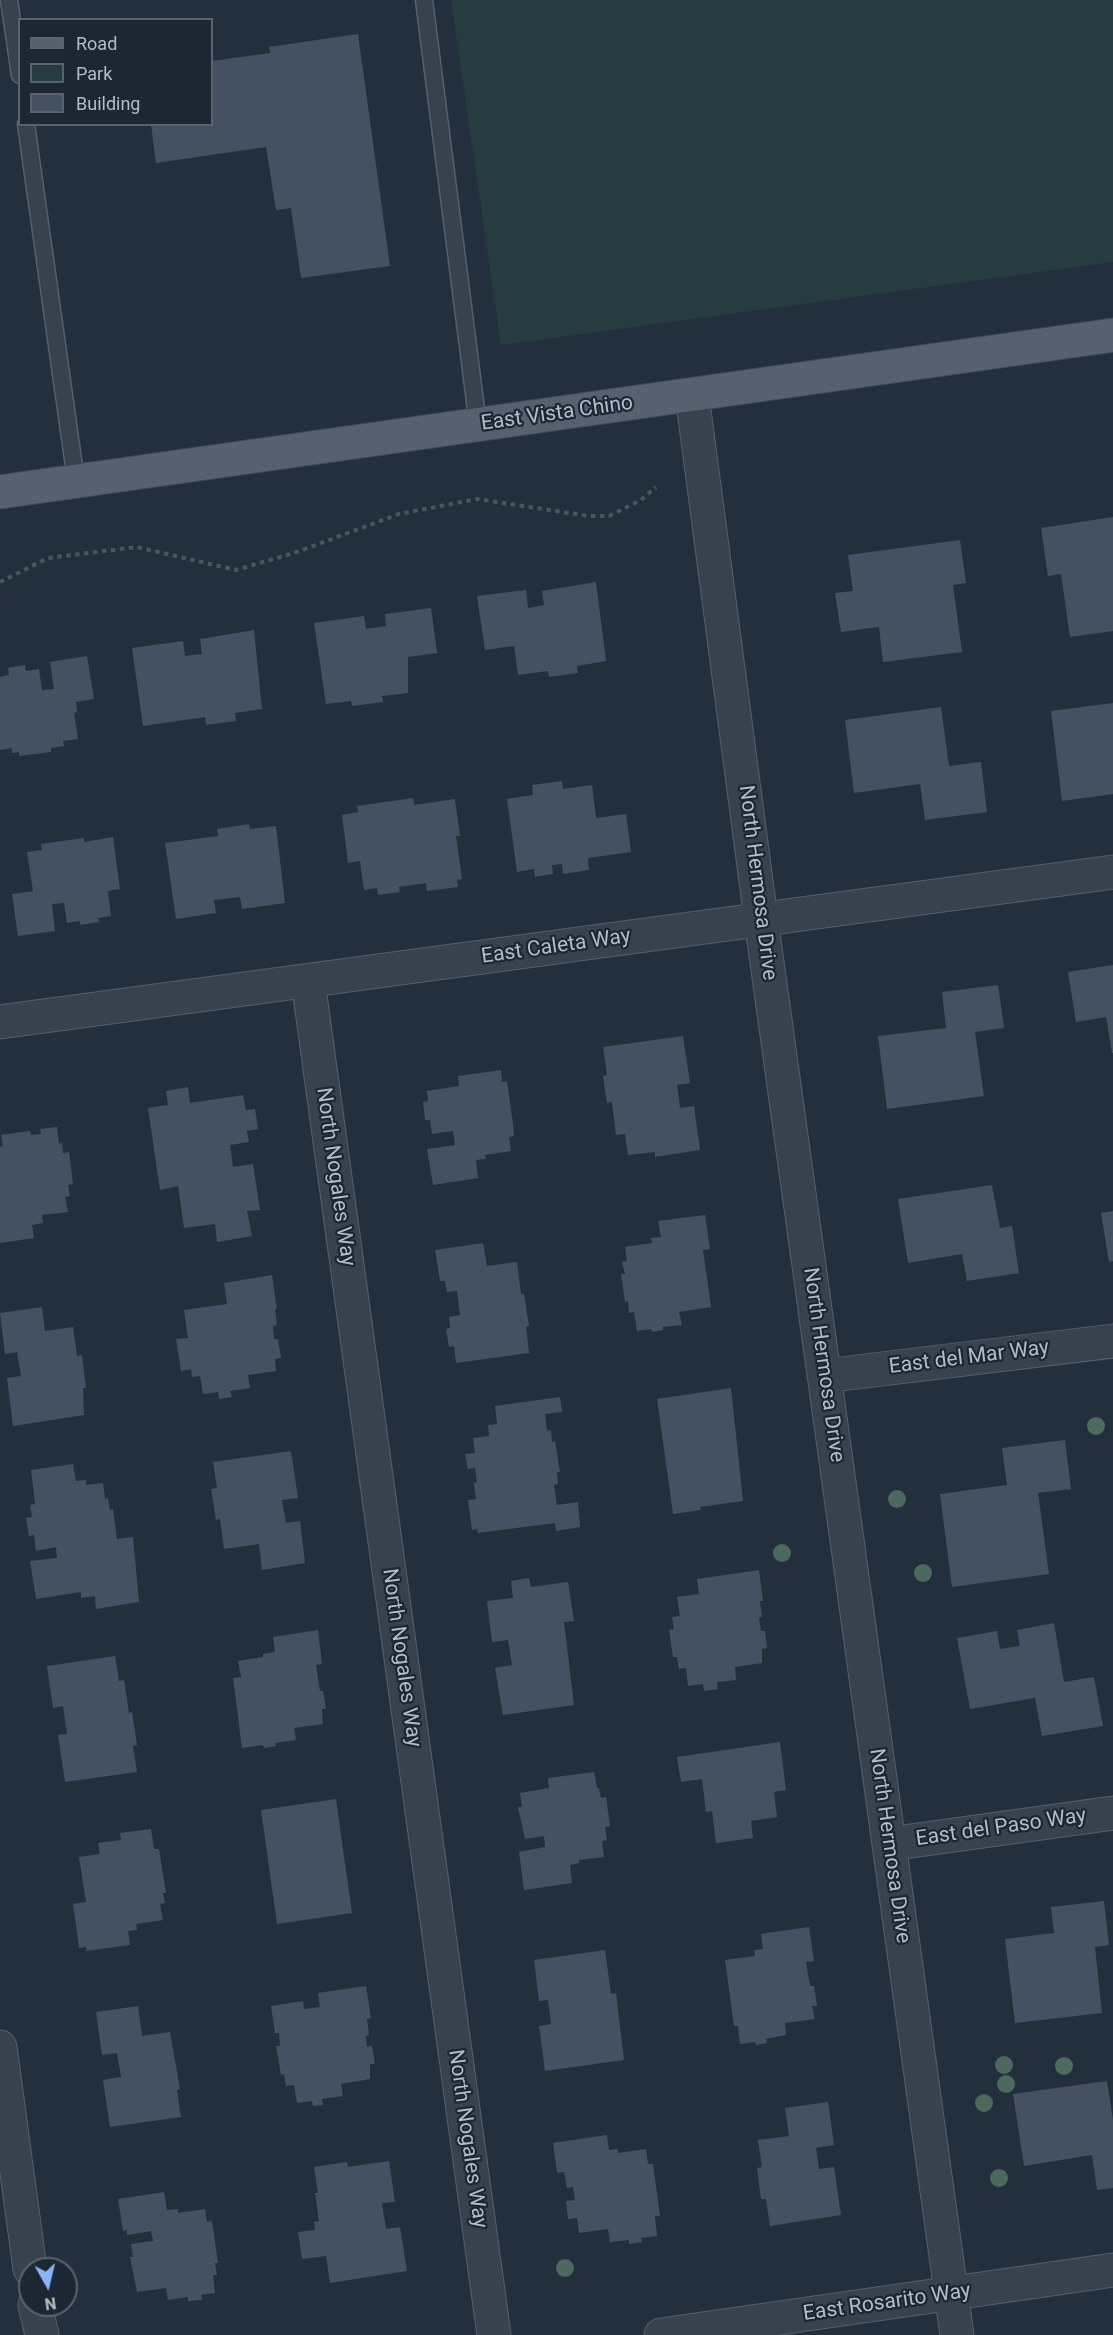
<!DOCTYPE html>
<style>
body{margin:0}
#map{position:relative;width:1113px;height:2335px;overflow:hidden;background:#242f3e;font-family:Roboto,sans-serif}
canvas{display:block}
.legend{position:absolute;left:18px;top:18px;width:195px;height:108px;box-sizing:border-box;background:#1d2633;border:2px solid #59626f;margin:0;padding:8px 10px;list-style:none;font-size:18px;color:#b4bcc9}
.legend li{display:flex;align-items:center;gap:12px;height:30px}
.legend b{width:30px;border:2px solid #59626f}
.north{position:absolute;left:18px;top:2257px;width:60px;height:60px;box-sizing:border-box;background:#1d2633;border:2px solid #59626f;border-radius:50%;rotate:172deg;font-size:16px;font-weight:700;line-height:24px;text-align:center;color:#b4bcc9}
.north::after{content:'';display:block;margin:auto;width:21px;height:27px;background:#8ab4f8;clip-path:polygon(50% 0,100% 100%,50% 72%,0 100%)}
</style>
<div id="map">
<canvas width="1113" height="2335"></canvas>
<ul class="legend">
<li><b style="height:8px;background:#56606e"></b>Road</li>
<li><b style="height:16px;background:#263c3f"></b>Park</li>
<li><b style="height:16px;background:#455162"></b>Building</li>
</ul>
<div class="north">N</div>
</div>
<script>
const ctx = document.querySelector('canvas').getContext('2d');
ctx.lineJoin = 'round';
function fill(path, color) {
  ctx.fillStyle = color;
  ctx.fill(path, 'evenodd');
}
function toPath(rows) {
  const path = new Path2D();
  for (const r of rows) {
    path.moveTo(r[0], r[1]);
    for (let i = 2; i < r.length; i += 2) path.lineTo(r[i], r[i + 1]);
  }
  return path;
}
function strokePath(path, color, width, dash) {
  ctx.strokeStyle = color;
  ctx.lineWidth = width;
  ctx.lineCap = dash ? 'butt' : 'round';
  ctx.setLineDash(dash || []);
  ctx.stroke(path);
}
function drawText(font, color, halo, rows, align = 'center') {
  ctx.font = font + ' Roboto,sans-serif';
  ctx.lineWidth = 4.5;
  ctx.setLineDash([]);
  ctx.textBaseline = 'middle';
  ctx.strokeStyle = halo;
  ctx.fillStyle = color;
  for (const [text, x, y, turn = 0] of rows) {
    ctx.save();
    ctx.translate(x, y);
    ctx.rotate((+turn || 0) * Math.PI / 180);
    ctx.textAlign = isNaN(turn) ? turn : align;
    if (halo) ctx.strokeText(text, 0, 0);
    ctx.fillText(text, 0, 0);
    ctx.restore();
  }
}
fill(toPath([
 [451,0,1113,0,1113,262,501,345]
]), '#263c3f');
fill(toPath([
 [358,34,390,266,301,278,291,208,276,210,266,147,156,163,151,124,212,124,212,61,270,53,269,47],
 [1113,517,1113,631,1070,637,1061,574,1048,576,1041,528],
 [960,540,966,583,953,585,962,652,883,662,879,627,841,632,835,593,853,591,848,555],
 [596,582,606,661,577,666,578,673,549,677,548,671,518,675,514,646,485,650,477,596,526,590,528,608,544,605,542,591],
 [431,608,437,653,408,657,408,693,382,696,383,702,352,706,351,701,326,704,314,623,364,616,366,629,386,626,385,614],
 [254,630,262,709,235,713,236,721,206,725,205,717,143,726,132,648,183,641,185,656,202,654,200,639],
 [87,656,94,699,76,702,77,712,74,713,78,739,63,741,64,746,51,748,51,752,19,756,19,752,12,753,12,748,0,750,0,677,9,675,8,668,25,665,26,671,39,669,42,690,54,689,50,662],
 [1113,703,1113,794,1062,801,1051,711],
 [941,707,949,766,981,762,987,812,925,820,920,784,854,793,845,720],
 [562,781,563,789,592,785,596,818,626,814,631,852,588,858,589,870,563,874,562,864,552,865,553,874,535,877,534,869,517,872,507,799,533,795,532,785],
 [413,798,414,805,455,799,460,836,456,836,462,879,457,880,458,887,427,891,426,883,399,887,400,892,378,895,377,888,364,890,360,861,348,863,342,815,358,812,357,806],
 [249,824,250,829,276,826,285,903,242,909,240,897,214,900,216,913,176,919,165,843,218,836,217,829],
 [113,837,120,889,108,891,111,916,98,918,99,922,80,925,80,921,67,923,64,903,52,904,55,931,18,936,12,894,33,891,27,852,42,850,41,844,84,838,84,842],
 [1113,965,1113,1053,1112,1053,1106,1017,1076,1022,1068,972],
 [998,985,1004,1028,975,1032,984,1096,887,1109,878,1036,946,1028,942,992],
 [683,1036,690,1083,677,1085,680,1108,694,1106,700,1150,655,1157,655,1152,628,1155,625,1134,616,1135,612,1102,607,1103,603,1076,607,1075,603,1047],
 [501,1070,502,1082,507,1081,513,1124,514,1136,509,1137,511,1151,485,1155,486,1159,476,1160,478,1178,433,1185,427,1149,455,1145,453,1131,432,1134,430,1120,425,1120,423,1102,428,1101,427,1091,459,1086,458,1076],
 [188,1087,190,1103,243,1095,246,1110,255,1109,258,1129,247,1131,249,1142,230,1145,233,1167,253,1164,260,1210,247,1211,252,1236,217,1242,215,1224,184,1228,178,1186,160,1190,148,1108,168,1105,166,1091],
 [57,1127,59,1144,62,1143,63,1153,69,1152,73,1184,68,1185,70,1196,65,1197,68,1212,42,1215,43,1223,32,1225,34,1238,0,1243,0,1147,3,1146,1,1135,30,1131,31,1135,41,1134,40,1129],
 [992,1185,1000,1228,1012,1226,1019,1273,967,1281,962,1254,908,1263,898,1199],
 [1113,1211,1113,1261,1109,1262,1101,1213],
 [705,1215,710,1249,703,1250,711,1307,679,1312,682,1325,663,1327,663,1330,652,1332,651,1329,637,1331,634,1312,629,1313,628,1301,625,1302,621,1274,625,1274,622,1262,627,1261,625,1247,652,1243,651,1238,661,1237,658,1221],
 [483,1243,487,1266,517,1262,521,1294,524,1294,529,1326,526,1327,529,1353,456,1363,454,1346,449,1347,446,1329,450,1328,449,1317,460,1315,457,1291,447,1292,445,1281,440,1281,435,1250],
 [272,1275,277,1309,275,1309,277,1325,273,1326,274,1339,278,1339,281,1358,275,1359,276,1371,248,1375,250,1388,230,1391,232,1397,219,1399,218,1392,203,1394,200,1376,192,1377,191,1369,181,1371,176,1339,188,1338,184,1310,227,1304,224,1283],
 [42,1307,45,1331,73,1327,77,1356,82,1355,86,1388,83,1388,84,1415,13,1426,7,1378,21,1376,17,1352,5,1354,0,1313],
 [731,1388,743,1501,700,1507,701,1510,673,1514,657,1399],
 [560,1397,562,1412,545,1414,547,1431,551,1430,552,1442,555,1441,560,1472,557,1472,558,1484,554,1485,557,1505,578,1502,580,1527,556,1531,555,1523,478,1533,477,1529,472,1530,468,1500,476,1499,474,1483,477,1482,475,1468,468,1469,465,1454,475,1453,473,1438,489,1436,488,1425,497,1424,495,1406],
 [1065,1440,1071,1489,1038,1493,1049,1574,952,1587,940,1494,1007,1485,1002,1448],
 [291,1451,298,1498,282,1500,286,1523,300,1521,305,1563,262,1570,259,1544,224,1549,220,1519,216,1520,211,1489,217,1488,213,1462],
 [73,1464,76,1481,86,1480,86,1485,103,1483,105,1499,108,1498,110,1510,113,1509,117,1539,133,1537,139,1602,96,1609,95,1596,81,1598,81,1592,36,1599,30,1561,57,1558,56,1547,36,1551,34,1535,29,1536,26,1518,32,1517,30,1505,35,1504,31,1470],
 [759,1570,763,1601,760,1601,762,1617,759,1617,761,1631,765,1631,767,1648,762,1649,762,1663,735,1667,736,1680,717,1682,718,1689,704,1691,703,1684,688,1686,686,1668,679,1669,677,1657,673,1657,669,1630,674,1629,672,1617,680,1616,677,1597,699,1594,697,1579],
 [529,1578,531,1587,568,1582,574,1621,564,1622,574,1705,503,1715,495,1668,512,1665,508,1640,492,1642,487,1601,513,1598,511,1581],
 [1054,1623,1064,1682,1094,1677,1103,1726,1042,1736,1035,1698,970,1709,957,1638,997,1631,1000,1649,1020,1646,1017,1630],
 [318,1630,322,1664,316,1665,320,1691,323,1691,326,1709,322,1709,323,1724,294,1728,296,1740,275,1743,276,1746,264,1748,263,1745,242,1748,233,1678,241,1677,238,1661,263,1657,263,1654,275,1652,273,1637],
 [115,1656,119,1681,124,1680,129,1713,132,1712,137,1745,133,1746,137,1772,65,1782,58,1735,67,1734,63,1706,53,1708,47,1666],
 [780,1742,786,1790,774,1792,777,1817,751,1821,753,1838,716,1843,712,1811,706,1812,702,1779,681,1782,677,1757],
 [594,1772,597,1788,599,1788,601,1798,606,1797,610,1826,605,1827,607,1840,602,1841,604,1857,579,1860,579,1863,570,1865,572,1883,524,1890,519,1852,545,1847,544,1836,525,1839,518,1807,522,1807,520,1793,549,1788,548,1778],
 [336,1799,352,1913,277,1924,261,1810],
 [151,1829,154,1849,159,1849,166,1893,163,1893,165,1903,160,1904,163,1920,136,1924,137,1930,128,1931,130,1945,86,1951,86,1947,79,1948,73,1904,86,1902,79,1857,100,1854,98,1843,121,1840,120,1833],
 [1104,1901,1109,1945,1095,1947,1102,2013,1015,2023,1005,1939,1054,1933,1051,1907],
 [809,1927,814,1961,806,1962,810,1986,814,1986,817,2006,812,2006,815,2019,785,2023,786,2035,766,2039,767,2043,756,2045,755,2042,740,2044,738,2026,734,2026,725,1960,755,1956,754,1950,763,1949,761,1934],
 [605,1950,611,1994,616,1993,624,2060,545,2071,539,2026,551,2024,548,2000,539,2001,534,1960],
 [366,1986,371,2018,367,2019,369,2035,366,2036,367,2047,372,2046,375,2064,370,2064,370,2079,341,2084,343,2096,322,2099,323,2105,313,2106,312,2101,297,2103,294,2085,286,2086,284,2074,281,2075,276,2046,280,2046,279,2033,275,2033,271,2006,303,2001,304,2009,320,2007,318,1993],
 [138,2006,142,2036,170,2032,180,2089,177,2090,181,2117,110,2127,103,2080,121,2077,117,2053,102,2055,96,2012],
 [1107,2081,1113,2120,1113,2188,1097,2190,1092,2155,1024,2166,1013,2094],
 [828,2102,834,2145,816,2148,819,2169,834,2167,841,2215,770,2226,766,2199,761,2199,757,2168,762,2167,758,2140,789,2136,785,2108],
 [607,2135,609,2150,618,2149,618,2153,646,2149,648,2164,653,2164,660,2216,655,2216,657,2236,641,2238,642,2242,629,2244,629,2240,610,2242,608,2229,579,2233,577,2218,568,2219,566,2201,575,2200,573,2187,567,2188,564,2172,557,2173,553,2143],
 [389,2161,395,2202,382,2203,386,2229,400,2227,407,2271,330,2283,326,2256,302,2259,298,2232,315,2230,314,2222,319,2221,315,2193,318,2193,314,2167,347,2162,348,2167],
 [164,2192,167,2210,178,2209,178,2213,205,2209,207,2222,212,2221,218,2263,215,2263,217,2275,213,2275,215,2293,201,2295,202,2300,188,2301,188,2297,168,2300,166,2288,137,2292,130,2257,133,2257,131,2244,153,2241,151,2231,127,2235,127,2230,123,2231,118,2199]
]), '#455162');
const service = toPath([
 [9,0,20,75],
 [424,0,478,425],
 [26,124,76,481]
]);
const minor = toPath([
 [692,395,761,919,957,2335],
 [308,981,494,2335],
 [0,1022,1113,872],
 [824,1376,1113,1341],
 [889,1844,1113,1813],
 [0,2047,30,2269],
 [35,2305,42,2335],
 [661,2335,1113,2270]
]);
const primary = toPath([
 [0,492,1113,335]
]);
strokePath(service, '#565f6c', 19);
strokePath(minor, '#565f6c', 35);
strokePath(primary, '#414a57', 35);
strokePath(toPath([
 [0,582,48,558,137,547,236,570,297,552,399,514,477,499,589,516,609,516,641,500,656,487]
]), '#44595c', 4, [4.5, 4.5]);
strokePath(service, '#38414e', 16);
strokePath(minor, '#38414e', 33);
strokePath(primary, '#56606e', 33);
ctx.fillStyle = '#4b6a5d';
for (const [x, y] of [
 [1096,1426],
 [897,1499],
 [782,1553],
 [923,1573],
 [1004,2065],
 [1064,2066],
 [1006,2084],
 [984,2103],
 [999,2178],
 [565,2268]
]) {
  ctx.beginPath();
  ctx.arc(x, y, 9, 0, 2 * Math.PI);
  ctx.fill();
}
drawText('21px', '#b4bcc9', '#1d2633', [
 ["East Vista Chino",557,414,-8],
 ["North Hermosa Drive",757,883,83],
 ["East Caleta Way",556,947,-8],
 ["North Nogales Way",335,1177,82],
 ["East del Mar Way",969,1358,-7],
 ["North Hermosa Drive",823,1365,82],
 ["North Nogales Way",401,1658,82],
 ["East del Paso Way",1001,1828,-8],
 ["North Hermosa Drive",889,1846,82],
 ["North Nogales Way",467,2139,82],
 ["East Rosarito Way",887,2303,-8]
]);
</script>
